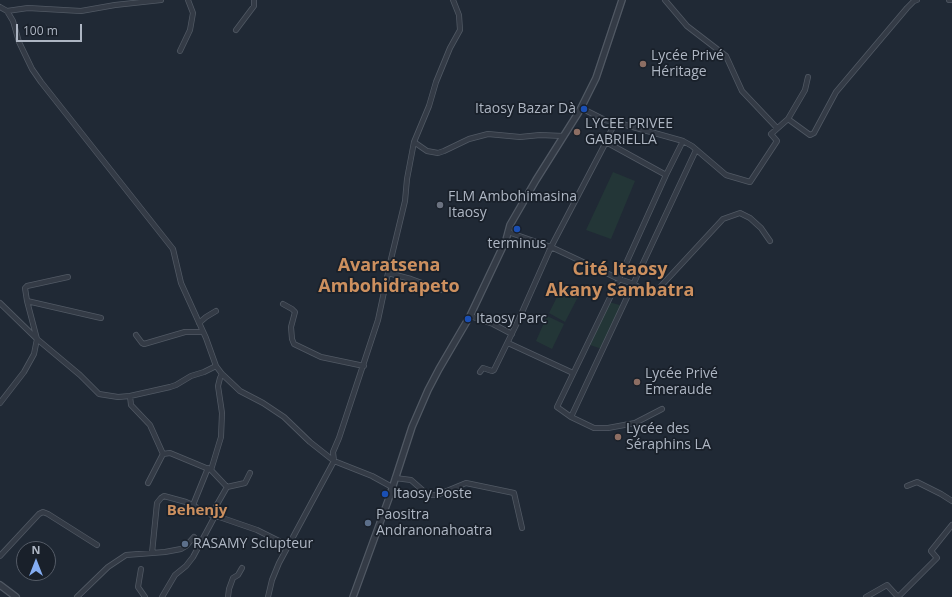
<!DOCTYPE html>
<meta charset="utf-8">
<style>
body{margin:0}
#map{position:relative;width:952px;height:597px;overflow:hidden;background:#202935;font-family:"Open Sans",sans-serif}
canvas{display:block}
.north{position:absolute;left:16px;top:541px;width:40px;height:40px;box-sizing:border-box;background:#19202a;border:1px solid #555c67;border-radius:50%;rotate:0deg;font-size:11px;font-weight:700;line-height:16px;text-align:center;color:#aeb6c3}
.north::after{content:'';display:block;margin:auto;width:14px;height:18px;background:#84adf2;clip-path:polygon(50% 0,100% 100%,50% 72%,0 100%)}
.scale{position:absolute;left:16px;top:24px;width:66px;height:18px;box-sizing:border-box;border:2px solid #aeb6c3;border-top:0;padding-left:5px;font-size:12px;line-height:14px;white-space:nowrap;color:#aeb6c3;-webkit-text-stroke:3px #19202a;paint-order:stroke}
</style>
<div id="map">
<canvas width="952" height="597"></canvas>
<div class="north">N</div>
<div class="scale">100 m</div>
</div>
<script>
const ctx = document.querySelector('canvas').getContext('2d');
ctx.lineJoin = 'round';
function fill(path, color) {
  ctx.fillStyle = color;
  ctx.fill(path, 'evenodd');
}
function toPath(rows) {
  const path = new Path2D();
  for (const r of rows) {
    path.moveTo(r[0], r[1]);
    for (let i = 2; i < r.length; i += 2) path.lineTo(r[i], r[i + 1]);
  }
  return path;
}
function strokePath(path, color, width, dash) {
  ctx.strokeStyle = color;
  ctx.lineWidth = width;
  ctx.lineCap = dash ? 'butt' : 'round';
  ctx.setLineDash(dash || []);
  ctx.stroke(path);
}
function drawText(font, color, halo, rows, align = 'center') {
  ctx.font = font + ' "Open Sans",sans-serif';
  ctx.lineWidth = 3.5;
  ctx.setLineDash([]);
  ctx.textBaseline = 'middle';
  ctx.strokeStyle = halo;
  ctx.fillStyle = color;
  for (const [text, x, y, turn = 0] of rows) {
    ctx.save();
    ctx.translate(x, y);
    ctx.rotate((+turn || 0) * Math.PI / 180);
    ctx.textAlign = isNaN(turn) ? turn : align;
    if (halo) ctx.strokeText(text, 0, 0);
    ctx.fillText(text, 0, 0);
    ctx.restore();
  }
}
fill(toPath([
 [613,172,635,181,611,239,586,230],
 [562,287,579,295,565,322,549,313],
 [609,302,623,306,602,349,590,345],
 [547,316,564,324,552,349,536,341]
]), '#233637');
const minor = toPath([
 [665,0,687,26,726,56,742,91,777,128],
 [949,0,952,0],
 [0,7,7,11,13,21,19,42,32,69,41,82,173,249,181,283,206,338,216,366,222,374,240,391,263,403,284,417,310,442,334,461,372,476,392,487],
 [7,11,28,8,81,11,115,5,161,0],
 [236,30,254,6,254,0],
 [180,51,190,30,193,13,188,0],
 [581,108,605,120,615,122,683,141,692,146,726,175,750,182,777,141,771,134,788,119,805,90,808,77],
 [788,119,810,135,814,133,836,92,907,8,914,1,917,0],
 [414,142,427,151,438,153,444,151,469,139,488,134,520,137,540,135,563,136],
 [606,142,666,175],
 [508,232,551,247,619,279,634,284,644,291,653,291,658,290,661,286,723,219,740,213,750,218,761,228,770,241],
 [388,273,411,279,441,290],
 [27,301,25,288,27,286,68,277],
 [0,303,37,339,34,354,24,372,0,403],
 [283,304,292,309,295,312,291,327,292,339,294,344,321,357,364,366],
 [470,316,493,324,512,334],
 [101,318,27,301,37,339,80,375,99,394,118,397,130,396,170,387,176,385,191,376,204,372,216,366],
 [199,323,206,317,216,311],
 [136,335,142,343,144,344,185,332,203,332],
 [508,343,573,373],
 [480,372,483,368,492,371,494,370,519,319,551,247,606,142,615,122],
 [130,396,131,405,150,425,163,454,170,453,211,470,221,437,222,413,218,386,220,378,222,374],
 [662,409,635,423,608,428,594,428,571,417,557,407,619,279,666,175,683,141],
 [571,417,696,150],
 [211,470,227,487],
 [395,478,411,480,428,495,437,495,466,483,514,493,522,528],
 [148,483,163,454],
 [907,486,917,482,941,494,952,501],
 [193,505,208,468],
 [211,515,227,487,245,483,250,473],
 [152,553,157,503,161,498,164,496,186,502,193,505,202,511,257,530,289,546],
 [0,556,39,514,43,512,48,514,97,545],
 [141,569,138,587,145,597],
 [77,597,108,567,126,555,165,552,181,549,186,546,194,537],
 [162,597,175,575,186,566,193,557,215,516],
 [228,597,229,589,233,578,238,575,242,568],
 [268,597,272,580,279,563,334,461,333,452,339,438,378,320,391,259,405,201,407,179,414,142,429,106,436,82,450,48,460,30,459,15,453,0],
 [866,597,887,585,898,597,937,558,931,551,952,525]
]);
const tertiary = toPath([
 [0,585,16,597],
 [353,597,389,498,412,427,428,390,439,369,470,316,506,240,510,225,536,180,580,110,596,78,622,0]
]);
strokePath(minor, '#515964', 6);
strokePath(tertiary, '#515964', 8);
strokePath(minor, '#343b46', 4.5);
strokePath(tertiary, '#343b46', 5.5);
for (const [x, y, r, color] of [
 [643,64,4,"#8d6e63"],
 [584,109,4,"#1a4fb4"],
 [577,132,4,"#8d6e63"],
 [440,205,4,"#6b7280"],
 [517,229,4,"#1a4fb4"],
 [468,319,4,"#1a4fb4"],
 [637,382,4,"#8d6e63"],
 [618,437,4,"#8d6e63"],
 [385,494,4,"#1a4fb4"],
 [368,523,4,"#5c6f8a"],
 [185,544,4,"#5c6f8a"]
]) {
  const dot = new Path2D();
  dot.arc(x, y, r, 0, 2 * Math.PI);
  ctx.fillStyle = color;
  ctx.fill(dot);
  strokePath(dot, '#19202a', 1.5);
}
drawText('14px', '#aeb6c3', '#19202a', [
 ["Lycée Privé",651,56],
 ["Héritage",651,72],
 ["Itaosy Bazar Dà",576,109,"right"],
 ["LYCEE PRIVEE",585,124],
 ["GABRIELLA",585,140],
 ["FLM Ambohimasina",448,197],
 ["Itaosy",448,213],
 ["terminus",517,244,"center"],
 ["Itaosy Parc",476,319],
 ["Lycée Privé",645,374],
 ["Emeraude",645,390],
 ["Lycée des",626,429],
 ["Séraphins LA",626,445],
 ["Itaosy Poste",393,494],
 ["Paositra",376,515],
 ["Andranonahoatra",376,531],
 ["RASAMY Sclupteur",193,544]
], 'left');
drawText('bold 15px', '#cd905f', '#19202a', [
 ["Behenjy",197,511]
]);
drawText('bold 18px', '#cd905f', '#19202a', [
 ["Avaratsena",389,266],
 ["Ambohidrapeto",389,287],
 ["Cité Itaosy",620,270],
 ["Akany Sambatra",620,291]
]);
</script>
